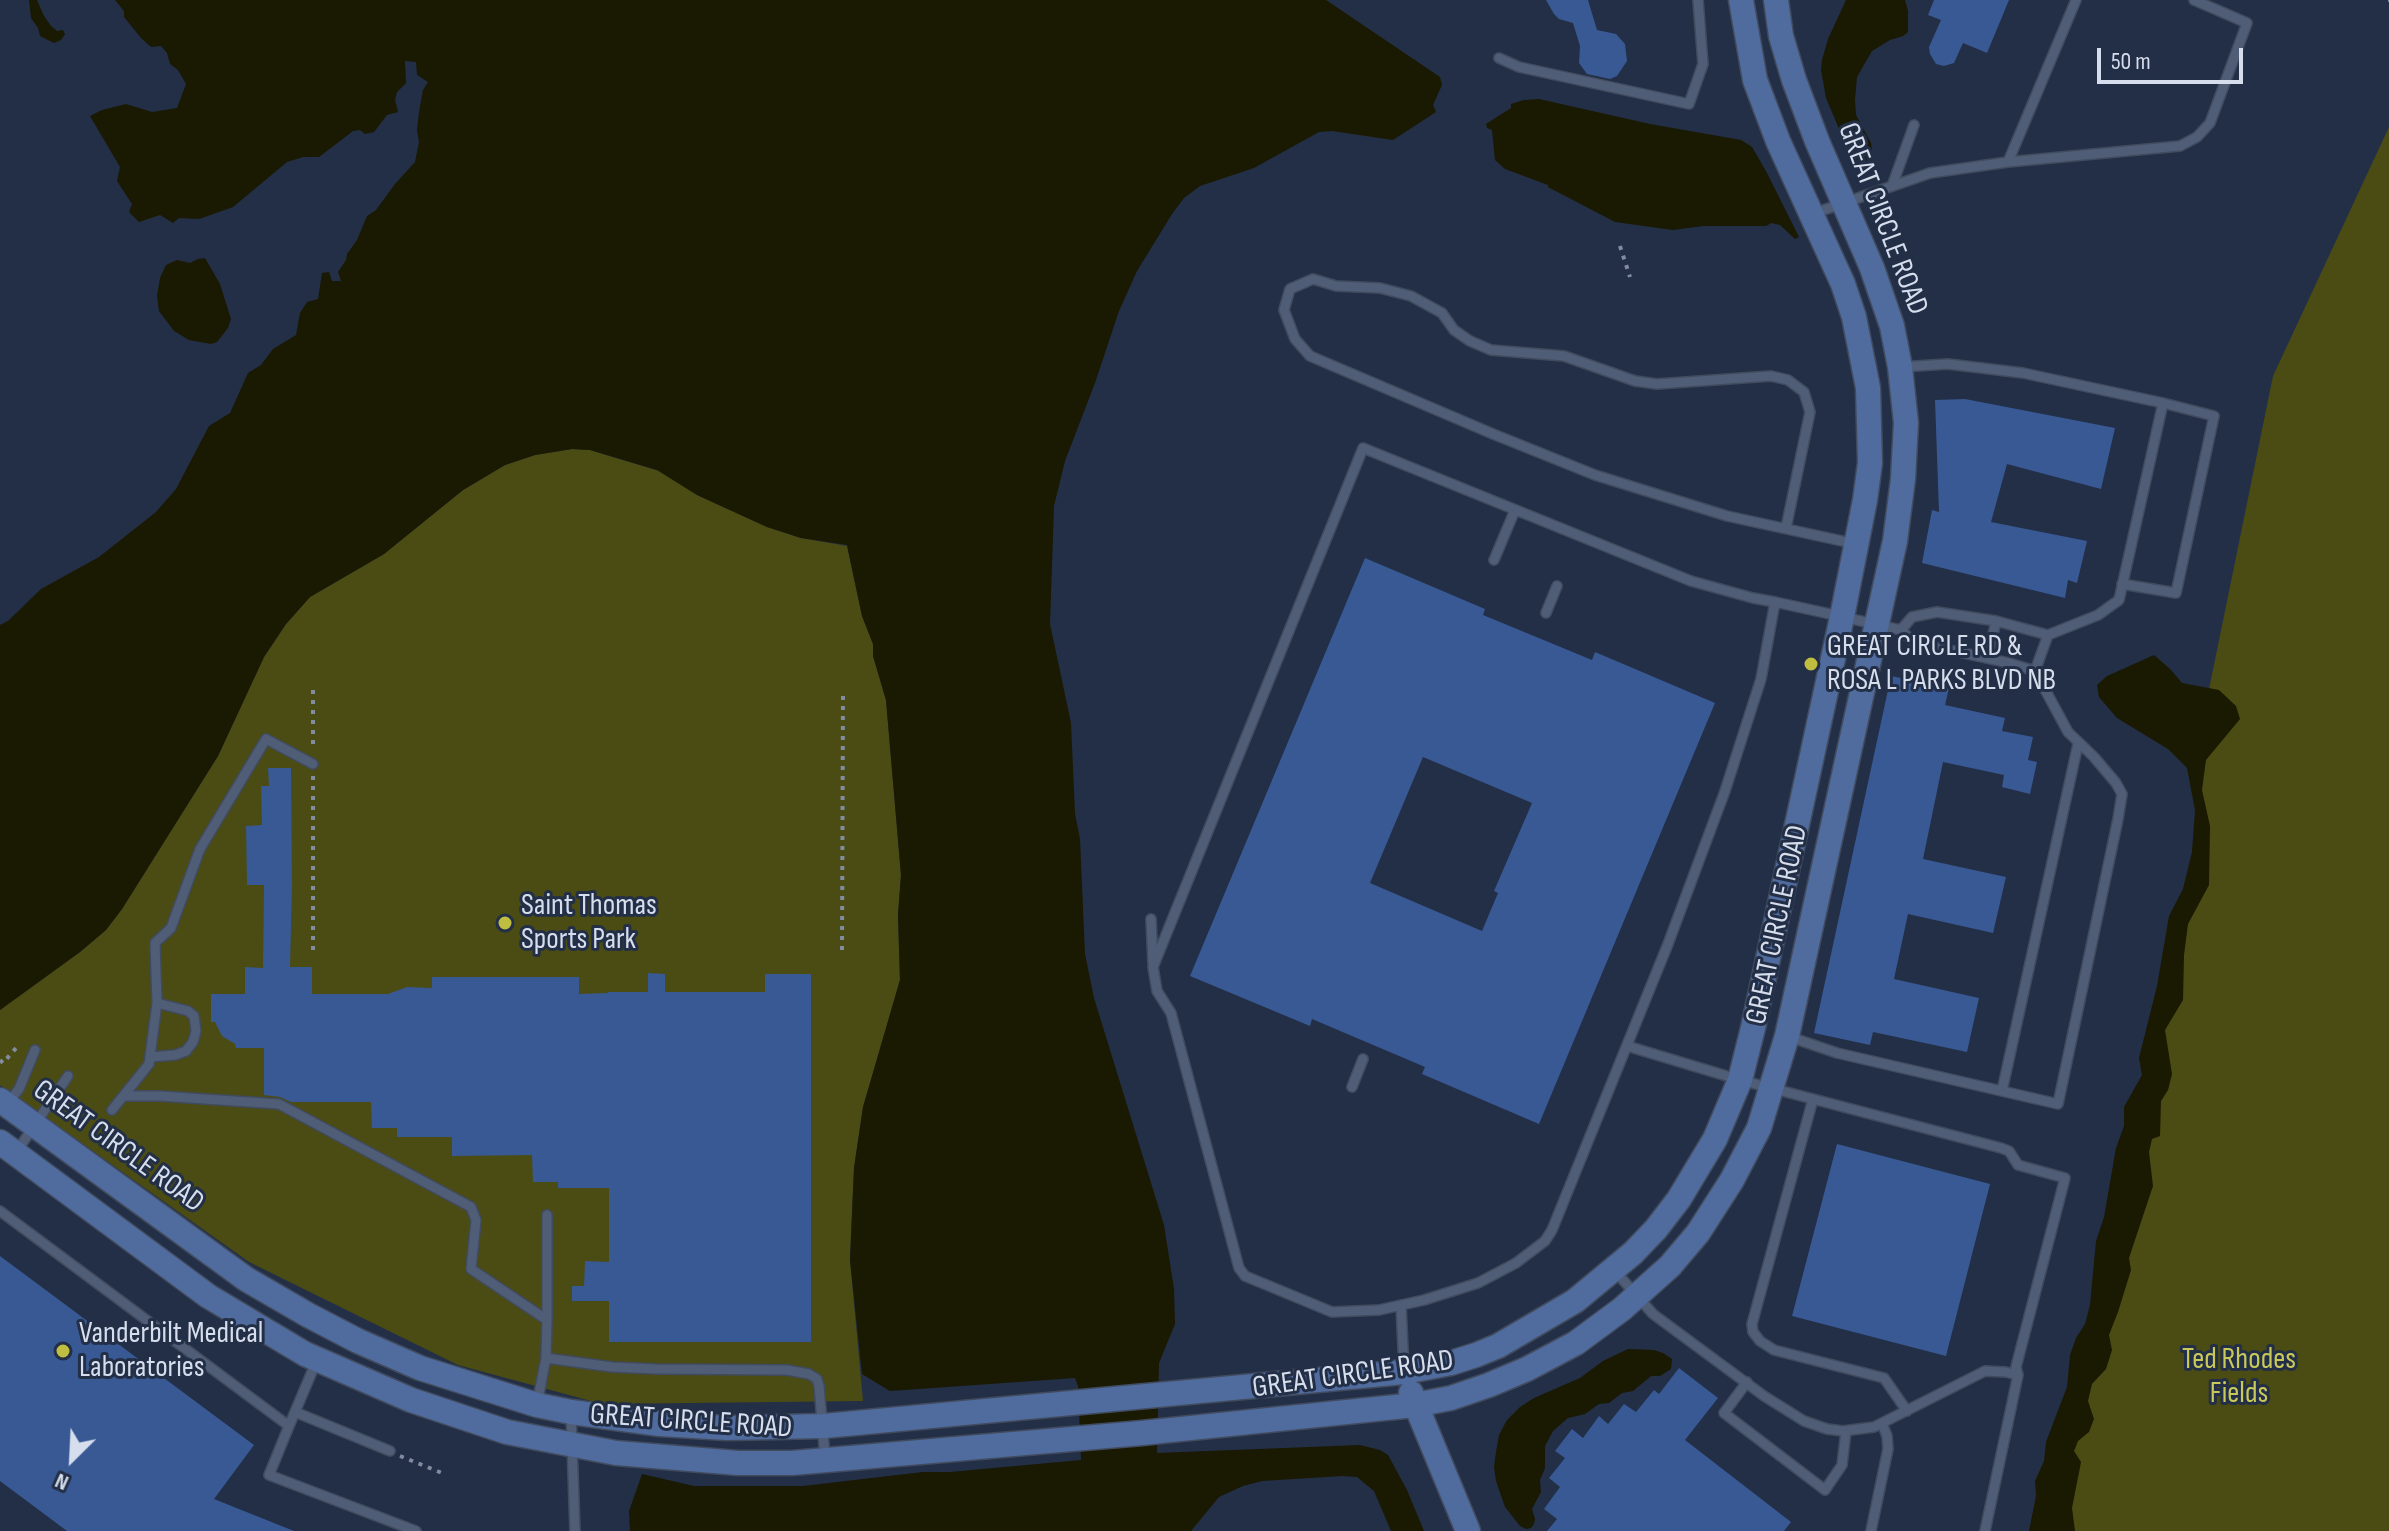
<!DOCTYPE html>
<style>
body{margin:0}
#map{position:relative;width:2389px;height:1531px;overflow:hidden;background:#232f46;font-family:"Sofia Sans Condensed",sans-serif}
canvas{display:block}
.north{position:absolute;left:32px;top:1419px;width:80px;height:80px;-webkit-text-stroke:6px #232f46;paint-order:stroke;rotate:204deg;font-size:22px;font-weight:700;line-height:32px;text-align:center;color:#d6deed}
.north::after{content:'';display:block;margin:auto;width:28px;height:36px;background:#d6deed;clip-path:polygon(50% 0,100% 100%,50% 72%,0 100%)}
.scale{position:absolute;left:2097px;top:48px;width:146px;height:36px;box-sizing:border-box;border:4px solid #d6deed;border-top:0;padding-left:10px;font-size:24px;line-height:28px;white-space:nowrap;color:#d6deed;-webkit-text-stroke:6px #232f46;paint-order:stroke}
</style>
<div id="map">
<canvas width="2389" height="1531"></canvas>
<div class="north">N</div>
<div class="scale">50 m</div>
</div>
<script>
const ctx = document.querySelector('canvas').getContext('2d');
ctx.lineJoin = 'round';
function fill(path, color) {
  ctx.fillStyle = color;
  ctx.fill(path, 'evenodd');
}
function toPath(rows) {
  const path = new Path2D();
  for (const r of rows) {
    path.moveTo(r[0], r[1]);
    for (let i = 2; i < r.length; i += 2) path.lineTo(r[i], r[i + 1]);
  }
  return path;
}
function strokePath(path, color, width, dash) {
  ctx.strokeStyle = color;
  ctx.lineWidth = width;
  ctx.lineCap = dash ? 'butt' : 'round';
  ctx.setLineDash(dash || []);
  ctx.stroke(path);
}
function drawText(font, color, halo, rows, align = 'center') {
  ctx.font = font + ' "Sofia Sans Condensed",sans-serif';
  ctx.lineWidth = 6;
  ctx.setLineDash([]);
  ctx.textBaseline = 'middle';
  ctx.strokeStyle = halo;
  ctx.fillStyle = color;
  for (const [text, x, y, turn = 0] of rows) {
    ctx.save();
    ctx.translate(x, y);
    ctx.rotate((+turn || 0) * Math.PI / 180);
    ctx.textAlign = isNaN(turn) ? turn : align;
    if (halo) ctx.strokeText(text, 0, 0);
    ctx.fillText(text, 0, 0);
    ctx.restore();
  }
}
fill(toPath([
 [2389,127,2389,1531,2045,1531,2127,1156,2200,872,2197,748,2273,376],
 [572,449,590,450,659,471,697,495,767,527,801,538,847,546,862,616,873,644,873,656,886,700,901,875,898,915,900,980,863,1107,854,1168,850,1260,863,1401,602,1404,458,1365,249,1262,0,1085,0,1010,80,952,106,930,122,909,218,756,264,657,286,624,310,597,384,554,463,490,505,465,535,455]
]), '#4b4b14');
fill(toPath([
 [29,0,37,0,44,16,51,26,57,31,63,30,65,34,61,40,54,43,40,36,38,28,31,18],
 [115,0,1326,0,1440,77,1442,85,1433,105,1436,112,1393,140,1332,131,1319,132,1254,168,1200,186,1184,198,1172,214,1137,271,1119,311,1095,383,1065,461,1054,506,1050,624,1071,723,1075,814,1080,839,1085,954,1094,998,1164,1225,1174,1289,1175,1324,1159,1363,1157,1453,1360,1445,1380,1450,1388,1455,1407,1490,1424,1531,1391,1531,1374,1491,1357,1477,1342,1476,1262,1481,1243,1486,1219,1497,1191,1531,630,1531,629,1511,642,1474,694,1486,803,1486,923,1472,950,1472,1081,1460,1078,1386,1075,1378,890,1391,862,1374,850,1260,854,1168,863,1107,900,980,898,915,901,875,886,700,873,656,873,644,862,616,847,545,801,538,767,527,697,495,657,470,590,450,572,449,535,455,505,465,463,490,384,554,310,597,286,624,264,657,218,756,122,909,106,930,80,952,0,1010,0,625,8,621,41,589,99,557,156,512,176,489,209,426,230,413,248,373,261,365,273,349,296,335,300,313,307,302,318,299,322,273,329,272,332,281,341,281,338,272,346,260,347,254,357,240,367,216,376,210,395,184,415,162,419,142,417,130,419,112,423,90,428,82,417,75,416,62,405,61,406,83,397,92,395,100,398,112,387,115,374,132,365,134,360,130,353,131,319,157,303,157,287,162,233,207,199,219,179,218,173,223,160,215,139,222,129,212,132,204,117,181,120,167,90,116,102,110,126,104,152,112,177,108,186,84,178,70,170,64,167,53,161,46,151,47,141,38,124,17,124,11],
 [1846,0,1905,0,1908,11,1908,32,1903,36,1890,40,1872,51,1857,77,1855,100,1856,115,1871,143,1872,150,1868,160,1865,161,1857,160,1848,150,1826,98,1821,70,1822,60,1828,39],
 [1539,99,1650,124,1741,140,1752,147,1767,173,1799,237,1795,239,1780,225,1771,223,1766,226,1703,226,1673,230,1615,222,1548,187,1548,185,1505,169,1495,160,1492,130,1487,128,1486,124,1511,108,1511,104,1524,100],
 [205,258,220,284,231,319,228,328,217,342,211,344,189,340,174,331,159,311,157,296,160,278,166,265,177,260,190,263,198,259],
 [2154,655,2170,669,2182,683,2219,690,2236,706,2240,719,2206,760,2202,790,2210,826,2209,885,2188,924,2184,955,2183,1000,2165,1030,2172,1074,2168,1090,2161,1101,2160,1136,2152,1139,2149,1152,2153,1186,2129,1258,2131,1270,2118,1312,2109,1335,2112,1350,2106,1369,2092,1384,2088,1401,2094,1419,2089,1432,2078,1441,2074,1451,2081,1462,2072,1508,2075,1531,2029,1531,2036,1496,2035,1481,2044,1461,2046,1442,2067,1387,2070,1355,2076,1338,2085,1324,2090,1305,2096,1241,2104,1217,2116,1148,2124,1126,2124,1107,2142,1075,2139,1058,2157,986,2169,916,2183,889,2192,852,2195,810,2187,768,2168,749,2117,718,2099,697,2097,685,2107,676],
 [1628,1349,1654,1350,1663,1353,1672,1359,1671,1369,1660,1376,1651,1376,1633,1391,1622,1393,1609,1403,1599,1404,1585,1414,1568,1418,1553,1431,1545,1446,1545,1468,1540,1480,1541,1492,1532,1509,1535,1519,1534,1524,1531,1528,1526,1529,1520,1526,1505,1507,1496,1481,1494,1467,1496,1452,1499,1435,1507,1420,1520,1407,1534,1398,1580,1378,1603,1361]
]), '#1a1902');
fill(toPath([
 [1546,0,1588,0,1597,30,1616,34,1625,44,1627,61,1617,76,1610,79,1587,74,1579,63,1580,46,1573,23,1559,19,1554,14],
 [1934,0,2009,0,1987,53,1963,43,1954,63,1944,66,1936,64,1930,54,1929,47,1941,20,1928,15],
 [1965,399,2115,428,2101,489,2007,464,1991,522,2087,541,2077,583,2068,580,2065,598,1922,563,1932,510,1939,512,1935,400],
 [1365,558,1485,609,1483,615,1592,660,1595,652,1715,703,1539,1124,1422,1074,1425,1067,1312,1019,1310,1026,1190,976],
 [1423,757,1532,803,1494,891,1498,893,1482,931,1370,883],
 [1891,676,1949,688,1945,705,2005,718,2002,731,2033,737,2028,760,2037,762,2030,794,2002,787,2004,775,1943,762,1923,859,2006,877,1993,933,1908,914,1894,979,1979,998,1967,1052,1873,1032,1870,1045,1814,1033],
 [268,768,291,768,292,884,290,967,312,967,312,994,388,994,407,987,432,988,432,977,579,977,579,994,608,993,608,992,648,992,648,973,665,974,665,992,765,992,765,974,811,974,811,1342,609,1342,609,1301,572,1301,572,1286,584,1286,585,1261,609,1262,609,1188,558,1188,558,1182,533,1182,532,1155,452,1156,452,1137,397,1137,397,1128,372,1128,371,1102,291,1102,280,1097,264,1095,264,1048,236,1048,235,1044,222,1036,215,1022,211,1022,211,994,245,994,245,967,263,968,264,885,247,885,246,826,262,825,261,786,269,786],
 [1837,1144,1990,1184,1946,1356,1792,1316],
 [0,1256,254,1445,214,1499,294,1531,67,1531,0,1481],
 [1679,1368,1718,1398,1685,1440,1791,1522,1784,1531,1547,1531,1557,1519,1544,1509,1560,1487,1549,1478,1565,1458,1555,1451,1572,1429,1583,1438,1599,1416,1608,1424,1624,1404,1636,1412,1654,1390,1659,1394]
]), '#385994');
const lane = toPath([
 [1499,58,1519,67,1689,104,1703,64,1698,0],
 [2008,162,2076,0],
 [1892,186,1914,125],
 [1812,214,1930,173,2008,162,2180,146,2197,137,2210,123,2247,23,2194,0],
 [1900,367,1948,364,2023,373,2163,403,2119,600,2098,615,2048,635,1996,621,1937,612,1912,617,1901,630],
 [1786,528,1810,412,1804,392,1788,380,1771,376,1657,384,1635,381,1564,356,1491,350,1470,341,1454,330,1442,313,1411,296,1380,288,1336,286,1313,279,1290,289,1284,310,1295,339,1310,356,1493,434,1595,475,1727,516,1856,544],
 [1494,560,1515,510],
 [2122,584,2176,593,2214,416,2163,403],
 [1775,602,1761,679,1725,791,1668,944,1552,1230,1545,1241,1516,1263,1478,1283,1424,1300,1379,1310,1332,1312,1245,1276,1239,1268,1171,1013,1157,991,1153,967,1363,448,1691,581,1753,598,1775,602,1821,612,1901,630,1913,642,2009,663,2035,671,2068,732,2094,757,2116,783,2122,794,2118,819,2058,1104,1837,1053,1787,1036],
 [1546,613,1557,586],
 [1988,658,1996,621],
 [2035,671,2048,635],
 [1151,919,1153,963],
 [1627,1046,1740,1080,2001,1148,2009,1151,2018,1165,2065,1178,2016,1367,2018,1375,1985,1531],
 [150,1057,175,1055,186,1051,193,1042,196,1031,194,1016,188,1011,157,1003],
 [1352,1087,1363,1059],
 [2002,1091,2078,744],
 [124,1096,160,1096,279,1104,471,1207,476,1220,471,1269,547,1320,546,1358,537,1404],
 [1813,1099,1752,1324,1753,1332,1760,1341,1774,1350,1884,1378,1907,1411],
 [7,1104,19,1089,35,1050],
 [112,1110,149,1064,157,1003,155,943,171,928,200,849,266,739,313,764],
 [17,1151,68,1076],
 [0,1211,289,1426,317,1360],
 [1615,1271,1653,1314,1764,1396,1804,1421,1827,1429,1843,1431,1874,1427,1985,1371,2006,1372,2018,1375],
 [1401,1305,1404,1370],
 [547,1320,547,1215],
 [546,1358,612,1367,656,1369,787,1370,809,1374,817,1379,819,1386,825,1457],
 [1747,1382,1724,1413,1825,1490,1842,1465,1846,1431],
 [295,1412,390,1451],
 [571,1414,575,1531],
 [289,1426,269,1475,416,1531],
 [1871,1531,1888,1449,1887,1436,1882,1423]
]);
const secondary = toPath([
 [0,1100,246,1279,308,1315,358,1341,420,1368,537,1405,571,1412,660,1424,727,1428,824,1426,1404,1372,1451,1363,1476,1355,1498,1346,1575,1301,1633,1253,1656,1229,1679,1199,1715,1139,1740,1080,1753,1028,1842,617,1865,500,1870,463,1868,388,1854,317,1843,284,1778,141,1755,80,1741,0],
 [0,1142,208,1296,305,1354,411,1400,507,1432,616,1453,738,1463,792,1463,1142,1433,1415,1405,1451,1398,1489,1385,1527,1369,1576,1343,1622,1309,1670,1266,1698,1233,1732,1180,1759,1128,1787,1036,1895,541,1903,479,1906,423,1900,367,1892,326,1872,268,1817,141,1794,80,1781,36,1776,0],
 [1411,1393,1468,1531]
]);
strokePath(lane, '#414b5e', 12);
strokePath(secondary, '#414b5e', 27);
strokePath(toPath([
 [2388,0,2389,0],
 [1620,246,1630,277],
 [313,690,313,747],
 [313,776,313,951],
 [842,950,843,690],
 [0,1060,3,1063,16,1048,21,1049],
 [400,1456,442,1473]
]), '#828c9f', 4, [4, 6]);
strokePath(lane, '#4f5d77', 9);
strokePath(secondary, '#506b9e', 24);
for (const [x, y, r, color] of [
 [1811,664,8,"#bfbe41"],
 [505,923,8,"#bfbe41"],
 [63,1351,8,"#bfbe41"]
]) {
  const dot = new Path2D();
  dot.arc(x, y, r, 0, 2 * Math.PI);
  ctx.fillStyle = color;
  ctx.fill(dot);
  strokePath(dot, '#232f46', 3);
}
drawText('30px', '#d6deed', '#232f46', [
 ["GREAT CIRCLE ROAD",1882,219,69],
 ["GREAT CIRCLE ROAD",1778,925,-78],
 ["GREAT CIRCLE ROAD",118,1147,36],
 ["GREAT CIRCLE ROAD",1353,1375,-8],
 ["GREAT CIRCLE ROAD",691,1422,4]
]);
drawText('30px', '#d6deed', '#232f46', [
 ["GREAT CIRCLE RD &",1827,647],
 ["ROSA L PARKS BLVD NB",1827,681],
 ["Saint Thomas",521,906],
 ["Sports Park",521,940],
 ["Vanderbilt Medical",79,1334],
 ["Laboratories",79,1368]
], 'left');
drawText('30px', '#c9c959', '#232f46', [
 ["Ted Rhodes",2239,1360],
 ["Fields",2239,1394]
]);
</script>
